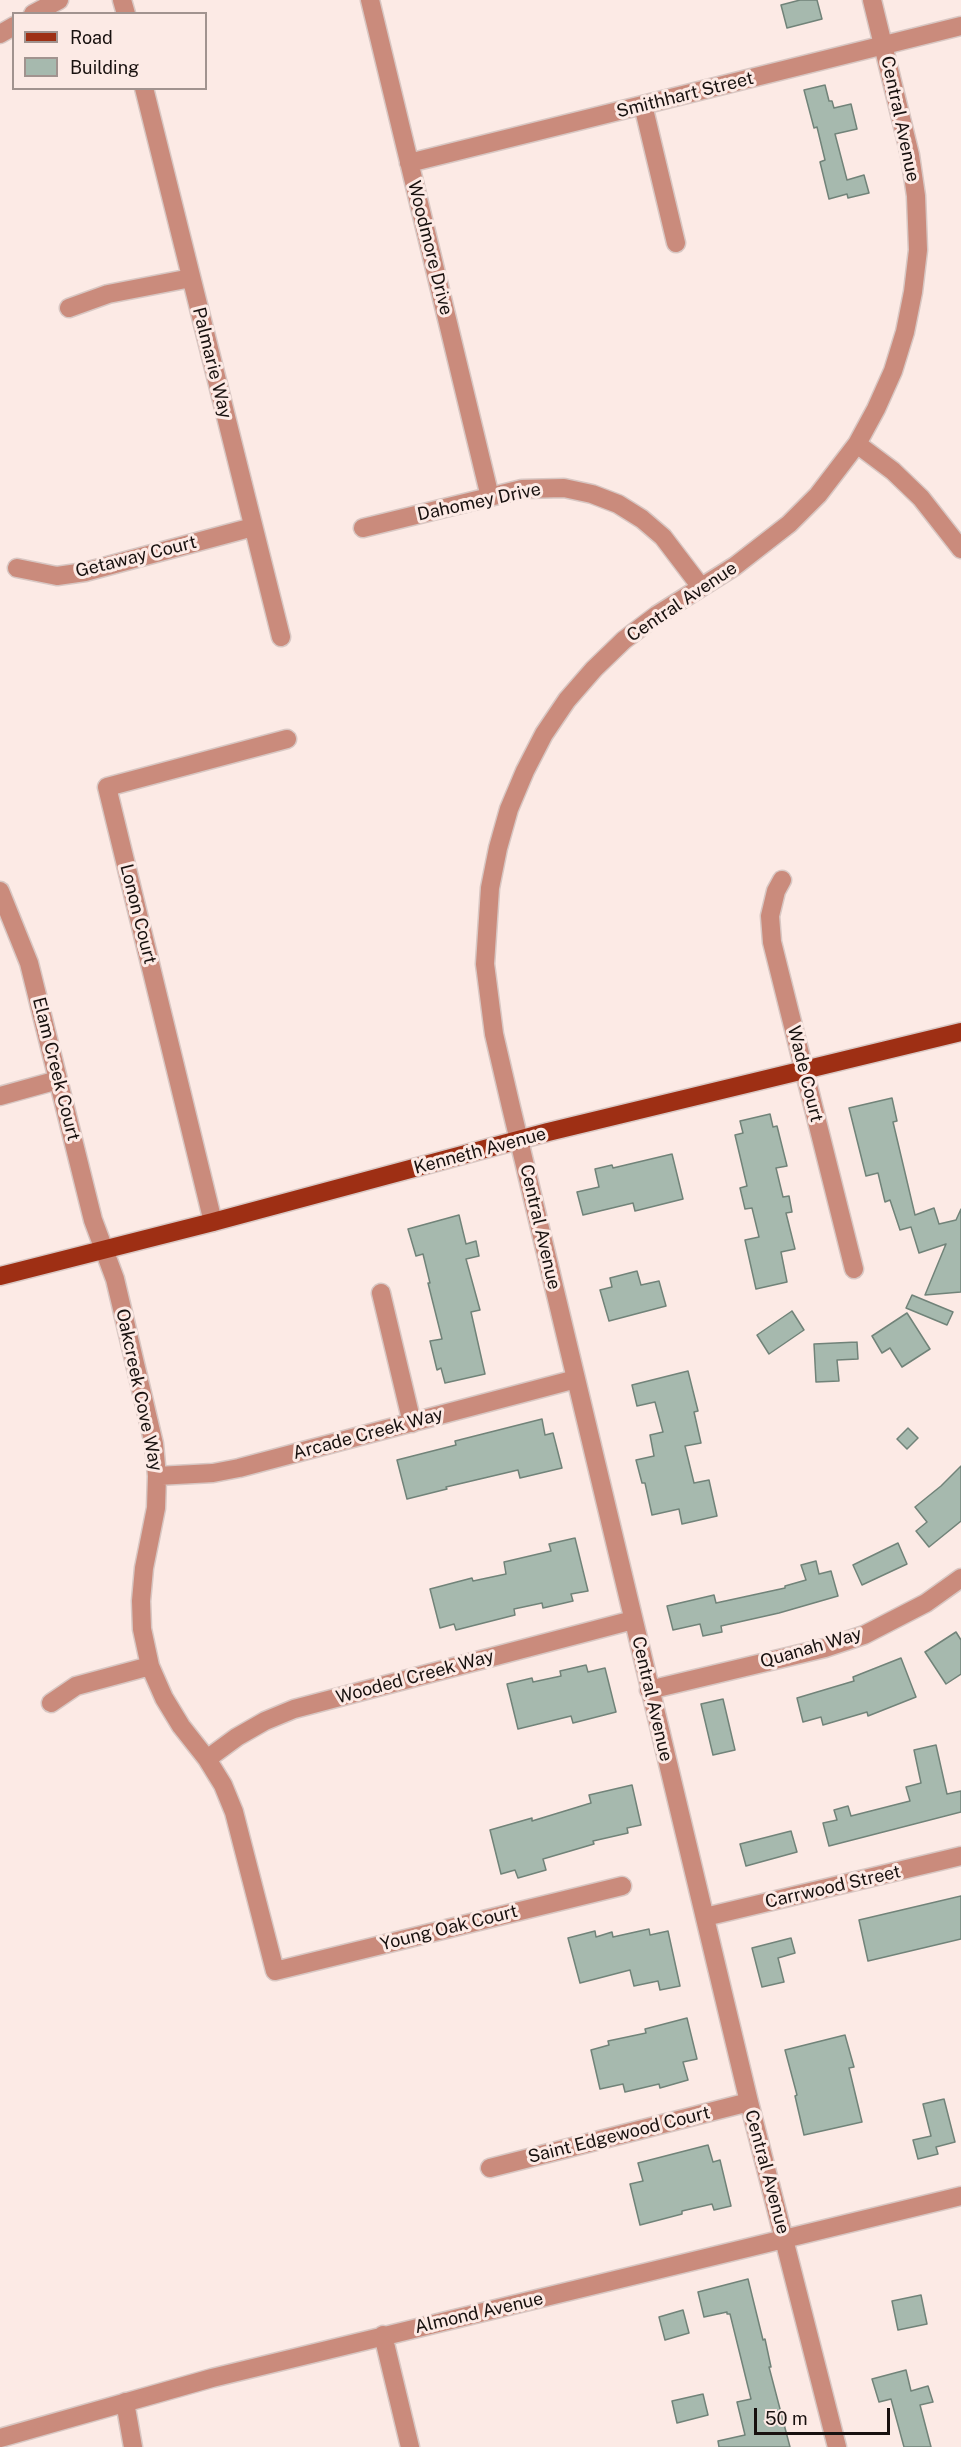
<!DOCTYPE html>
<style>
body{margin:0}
#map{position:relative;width:961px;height:2447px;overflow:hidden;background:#fceae5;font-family:"Public Sans",sans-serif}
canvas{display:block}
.legend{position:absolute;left:12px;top:12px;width:195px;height:78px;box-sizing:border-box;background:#fceae5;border:2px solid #a1938f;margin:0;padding:8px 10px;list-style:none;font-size:18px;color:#18110f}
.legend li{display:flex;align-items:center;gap:12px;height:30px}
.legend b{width:30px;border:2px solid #a1938f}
.scale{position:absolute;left:754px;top:2408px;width:136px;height:27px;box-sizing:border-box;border:3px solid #18110f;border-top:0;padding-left:8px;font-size:18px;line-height:21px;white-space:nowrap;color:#18110f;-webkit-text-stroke:4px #fceae5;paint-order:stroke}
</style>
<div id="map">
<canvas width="961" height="2447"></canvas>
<ul class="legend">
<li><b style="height:8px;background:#9e2f14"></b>Road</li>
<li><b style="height:16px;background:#a6b9ae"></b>Building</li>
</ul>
<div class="scale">50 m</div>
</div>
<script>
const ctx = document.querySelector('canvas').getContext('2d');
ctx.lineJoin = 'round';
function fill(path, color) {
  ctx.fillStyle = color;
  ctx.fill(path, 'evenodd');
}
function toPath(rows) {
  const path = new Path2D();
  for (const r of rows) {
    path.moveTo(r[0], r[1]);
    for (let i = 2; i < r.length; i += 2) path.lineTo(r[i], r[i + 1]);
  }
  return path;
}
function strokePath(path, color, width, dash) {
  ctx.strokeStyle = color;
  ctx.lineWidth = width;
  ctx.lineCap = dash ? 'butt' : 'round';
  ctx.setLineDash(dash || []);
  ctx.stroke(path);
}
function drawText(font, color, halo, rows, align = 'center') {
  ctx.font = font + ' "Public Sans",sans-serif';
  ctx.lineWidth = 6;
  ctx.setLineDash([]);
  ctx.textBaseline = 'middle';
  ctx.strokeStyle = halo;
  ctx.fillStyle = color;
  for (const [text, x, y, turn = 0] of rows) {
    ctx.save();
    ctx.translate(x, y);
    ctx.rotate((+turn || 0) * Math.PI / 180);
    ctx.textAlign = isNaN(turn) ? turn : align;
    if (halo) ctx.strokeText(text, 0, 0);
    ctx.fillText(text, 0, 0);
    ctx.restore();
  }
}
const building = toPath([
 [800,0,817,0,822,19,787,28,781,5,800,0],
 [825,85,829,101,832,101,834,108,851,104,857,129,835,134,847,180,864,175,869,193,848,198,847,194,829,199,820,162,825,160,817,127,814,128,804,90,825,85],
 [892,1098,897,1121,893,1122,915,1215,934,1208,939,1224,956,1220,961,1209,961,1292,925,1295,946,1244,919,1253,911,1227,900,1230,890,1200,885,1202,878,1173,866,1176,849,1108,892,1098],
 [770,1114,773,1127,777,1126,787,1166,776,1168,783,1197,789,1196,792,1212,786,1213,795,1249,781,1252,787,1282,756,1289,745,1240,759,1237,752,1208,745,1209,740,1188,747,1186,735,1135,743,1133,740,1121,770,1114],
 [672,1154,683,1199,635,1211,633,1203,583,1215,577,1192,599,1187,595,1169,612,1165,613,1168,672,1154],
 [459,1215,466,1244,476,1241,479,1256,466,1259,480,1310,471,1312,485,1374,445,1383,441,1368,437,1370,430,1341,442,1339,428,1283,430,1283,423,1254,416,1256,408,1229,459,1215],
 [637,1271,641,1285,659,1281,666,1306,609,1321,600,1290,612,1287,610,1278,637,1271],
 [912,1295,953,1312,947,1325,906,1308,912,1295],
 [792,1311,804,1330,769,1354,757,1335,792,1311],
 [907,1313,930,1349,902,1367,890,1348,882,1353,872,1336,907,1313],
 [857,1342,858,1359,837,1360,839,1381,816,1382,814,1344,857,1342],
 [688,1371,698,1411,694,1412,701,1443,685,1446,694,1483,709,1480,717,1516,682,1524,679,1509,652,1515,645,1483,642,1483,636,1460,654,1456,650,1435,663,1432,655,1402,637,1406,632,1385,688,1371],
 [542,1419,545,1435,553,1433,562,1468,520,1478,518,1470,446,1487,447,1489,407,1499,397,1460,456,1445,455,1441,542,1419],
 [908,1428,918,1438,907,1449,897,1439,908,1428],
 [961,1466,961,1521,929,1547,916,1531,927,1522,915,1507,941,1486,961,1466],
 [575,1538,588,1591,571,1594,573,1601,543,1608,542,1603,514,1609,515,1615,456,1630,454,1624,440,1628,430,1589,472,1578,473,1581,506,1574,504,1562,551,1551,549,1544,575,1538],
 [898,1543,907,1564,862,1585,853,1565,898,1543],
 [816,1561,819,1574,831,1571,838,1596,779,1613,721,1626,722,1632,703,1636,700,1624,673,1630,667,1606,714,1595,716,1603,785,1588,785,1586,806,1580,801,1565,816,1561],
 [956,1632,961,1640,961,1674,946,1684,925,1652,956,1632],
 [901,1658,916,1697,868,1716,867,1712,823,1725,821,1717,803,1722,797,1698,854,1681,853,1677,901,1658],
 [586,1665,588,1672,605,1668,616,1712,573,1723,571,1716,518,1729,507,1684,532,1678,533,1682,561,1676,560,1671,586,1665],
 [723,1699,735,1750,713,1755,701,1704,723,1699],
 [936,1745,947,1794,961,1791,961,1812,829,1846,823,1823,837,1820,834,1810,848,1806,851,1816,910,1801,906,1787,921,1783,914,1750,936,1745],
 [632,1785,641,1825,627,1828,628,1833,593,1841,594,1844,543,1859,546,1870,518,1878,515,1870,501,1874,490,1830,532,1818,532,1821,591,1803,589,1795,632,1785],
 [791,1831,797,1852,746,1866,740,1844,791,1831],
 [961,1896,961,1939,868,1961,859,1920,961,1896],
 [649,1929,650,1935,668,1931,680,1986,660,1990,658,1981,634,1986,630,1970,580,1983,568,1938,595,1931,596,1937,612,1932,613,1937,649,1929],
 [791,1938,795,1953,778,1958,784,1982,762,1987,752,1948,791,1938],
 [687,2018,697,2059,683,2062,688,2080,660,2088,659,2084,625,2092,623,2084,600,2089,591,2050,609,2045,608,2041,646,2033,645,2029,687,2018],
 [845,2035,854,2067,849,2068,862,2122,804,2135,795,2096,797,2095,785,2050,845,2035],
 [944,2099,955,2142,936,2147,938,2154,918,2159,913,2140,931,2136,923,2104,944,2099],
 [708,2145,713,2162,720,2160,731,2206,714,2210,712,2204,682,2211,682,2214,640,2225,630,2184,643,2181,638,2163,708,2145],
 [748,2279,763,2340,765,2339,771,2367,769,2367,790,2447,719,2447,718,2441,745,2435,737,2402,751,2399,730,2314,727,2314,727,2312,704,2317,698,2292,748,2279],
 [921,2295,927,2324,898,2330,892,2301,921,2295],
 [683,2310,689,2333,665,2340,659,2317,683,2310],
 [906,2370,911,2391,928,2386,933,2402,920,2405,931,2447,904,2447,891,2399,879,2402,872,2379,906,2370],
 [703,2394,708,2415,677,2423,672,2401,703,2394]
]);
fill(building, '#a6b9ae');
strokePath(building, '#718379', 1.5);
const minor = toPath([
 [122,0,126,14],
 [370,0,490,497],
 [33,14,59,0],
 [0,34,14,26],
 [144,88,281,637],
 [643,105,676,243],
 [409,163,961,26],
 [69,308,108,294,191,278],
 [857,444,893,471,921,498,961,549],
 [363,528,522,489,564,488,592,494,618,504,642,519,663,537,701,587],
 [17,568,57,576,85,572,253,527],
 [782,880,776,891,770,916,772,942,854,1269],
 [0,891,29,963,93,1220,115,1279,154,1444,157,1476,156,1508,144,1568,141,1601,142,1629,150,1666,164,1698,181,1726,207,1759,223,1785,234,1812,275,1971,622,1886],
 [0,1096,58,1080],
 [213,1222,107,787,287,739],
 [381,1293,412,1423],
 [157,1476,213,1473,239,1468,576,1379],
 [649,1690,825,1648,864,1635,926,1603,961,1578],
 [51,1703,76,1686,150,1666],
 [207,1759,237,1737,265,1721,294,1709,633,1620],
 [705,1917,961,1856],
 [490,2168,749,2102],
 [383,2335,410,2447],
 [125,2402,133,2447],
 [0,2438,212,2378,961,2196],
 [837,2447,749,2102,511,1107,494,1034,485,964,490,888,498,848,509,809,525,771,544,734,567,700,594,669,624,640,657,615,735,566,789,524,818,495,857,444,876,409,893,371,905,332,913,292,918,250,916,196,910,155,872,0]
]);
const major = toPath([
 [0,1276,213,1222,548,1132,961,1032]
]);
strokePath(minor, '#d8c7c3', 21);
strokePath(major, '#d8c7c3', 21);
strokePath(minor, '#ca8b7c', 18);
strokePath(major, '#9e2f14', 18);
drawText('18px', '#18110f', '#fceae5', [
 ["Smithhart Street",685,95,-14],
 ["Central Avenue",900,119,78],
 ["Woodmore Drive",430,248,76],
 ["Palmarie Way",212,363,76],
 ["Dahomey Drive",479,502,-12],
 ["Getaway Court",136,557,-14],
 ["Central Avenue",682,602,-34],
 ["Lonon Court",138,914,76],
 ["Elam Creek Court",56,1069,76],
 ["Wade Court",805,1074,76],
 ["Kenneth Avenue",480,1151,-15],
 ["Central Avenue",540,1227,77],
 ["Oakcreek Cove Way",139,1390,78],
 ["Arcade Creek Way",368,1434,-15],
 ["Quanah Way",811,1648,-16],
 ["Wooded Creek Way",415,1677,-15],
 ["Central Avenue",652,1699,77],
 ["Carrwood Street",833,1887,-13],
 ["Young Oak Court",449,1928,-14],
 ["Saint Edgewood Court",619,2135,-14],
 ["Central Avenue",767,2172,75],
 ["Almond Avenue",479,2313,-13]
]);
</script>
